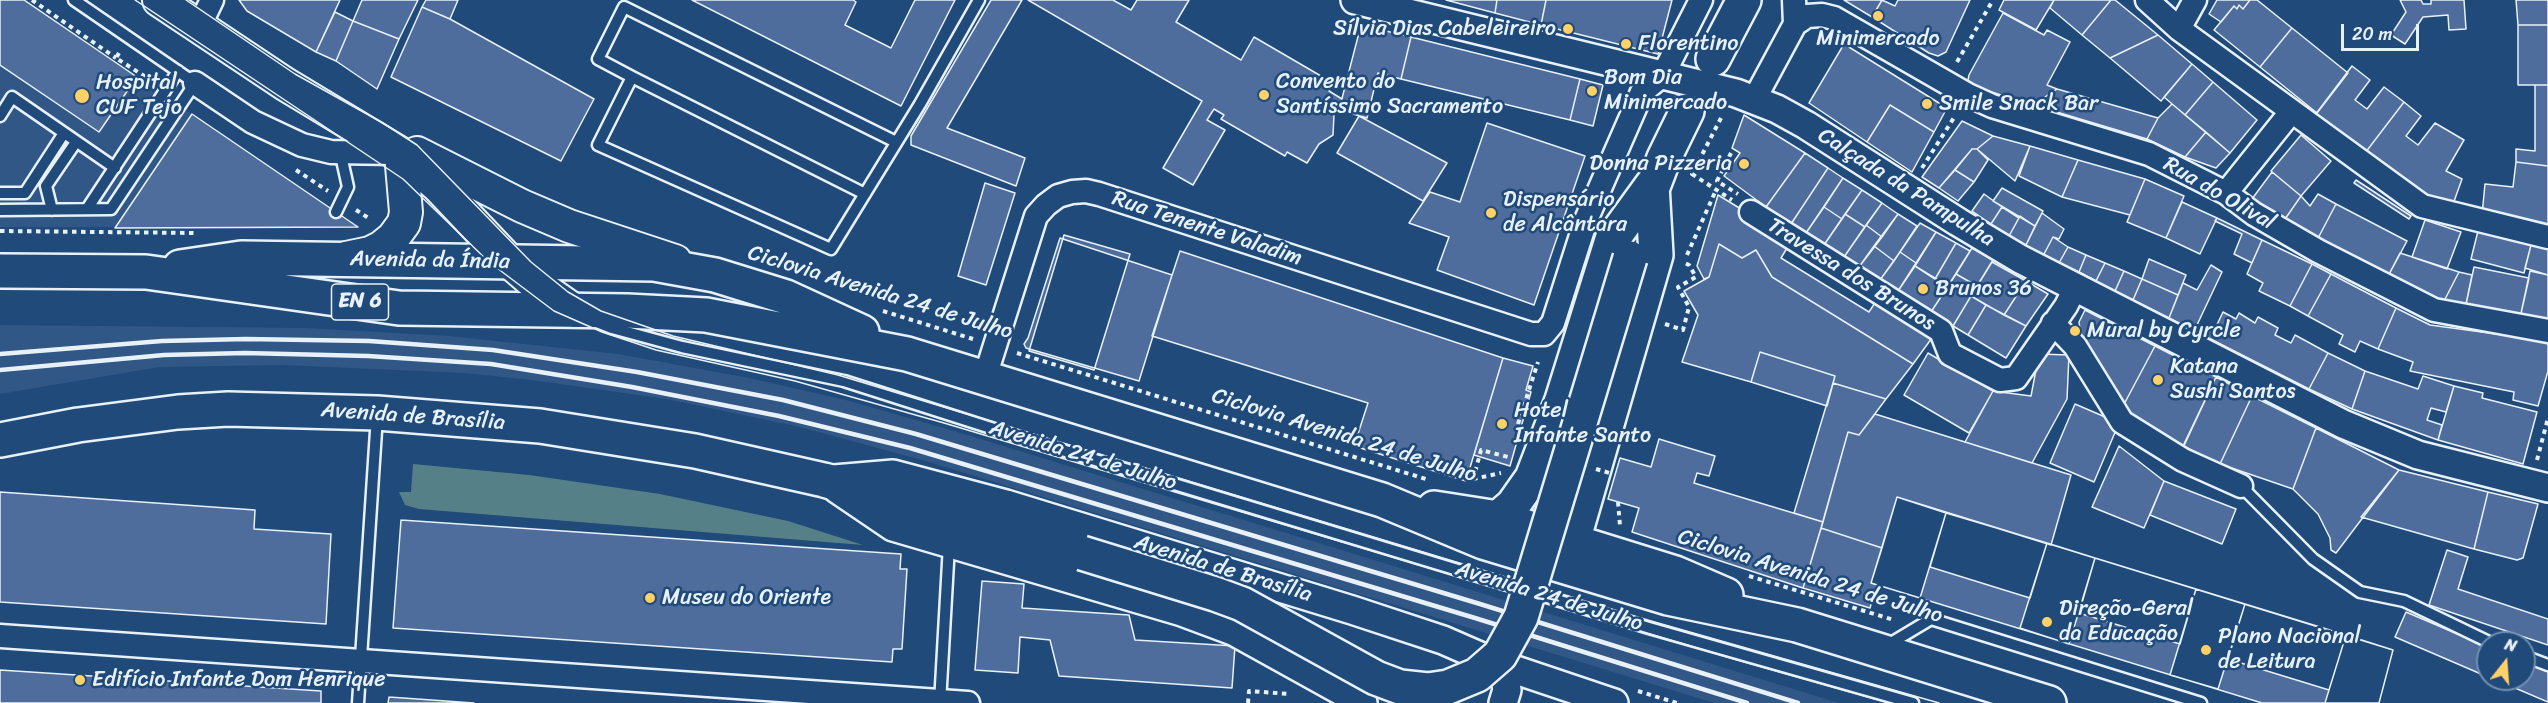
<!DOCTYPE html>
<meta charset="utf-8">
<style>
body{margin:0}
#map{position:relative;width:2548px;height:703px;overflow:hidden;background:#1f4a7a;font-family:Sriracha,sans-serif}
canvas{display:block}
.north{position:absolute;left:2476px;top:631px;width:60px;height:60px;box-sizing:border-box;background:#1f4a7a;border:2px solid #6f8dac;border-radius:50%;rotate:17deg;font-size:16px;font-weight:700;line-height:24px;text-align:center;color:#e8f1f8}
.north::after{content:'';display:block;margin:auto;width:21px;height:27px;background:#ffd166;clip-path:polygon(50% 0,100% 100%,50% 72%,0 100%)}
.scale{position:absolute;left:2341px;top:24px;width:78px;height:27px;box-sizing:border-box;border:3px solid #e8f1f8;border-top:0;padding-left:8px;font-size:18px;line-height:21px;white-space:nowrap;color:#e8f1f8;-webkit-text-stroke:4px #1f4a7a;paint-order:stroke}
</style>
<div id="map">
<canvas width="2548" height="703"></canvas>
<div class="north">N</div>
<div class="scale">20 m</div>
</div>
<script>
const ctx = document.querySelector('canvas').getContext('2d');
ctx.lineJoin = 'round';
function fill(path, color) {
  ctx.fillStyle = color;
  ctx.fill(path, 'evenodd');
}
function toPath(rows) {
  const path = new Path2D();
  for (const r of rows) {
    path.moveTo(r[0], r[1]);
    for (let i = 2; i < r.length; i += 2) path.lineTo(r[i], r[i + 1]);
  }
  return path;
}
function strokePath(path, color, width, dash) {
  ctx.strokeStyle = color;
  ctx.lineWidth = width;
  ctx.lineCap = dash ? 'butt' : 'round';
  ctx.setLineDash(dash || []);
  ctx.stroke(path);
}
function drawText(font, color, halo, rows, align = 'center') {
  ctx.font = font + ' Sriracha,sans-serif';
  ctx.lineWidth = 5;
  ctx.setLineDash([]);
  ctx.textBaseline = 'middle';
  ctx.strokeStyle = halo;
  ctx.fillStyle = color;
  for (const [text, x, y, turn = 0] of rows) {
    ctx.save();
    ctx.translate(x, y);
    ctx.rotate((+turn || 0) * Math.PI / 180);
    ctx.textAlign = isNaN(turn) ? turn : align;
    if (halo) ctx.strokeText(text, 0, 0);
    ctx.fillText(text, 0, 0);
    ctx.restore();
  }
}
fill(toPath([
 [0,0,137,77,358,227,0,227],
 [0,325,307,328,449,336,618,354,749,378,846,400,961,433,1839,703,1714,703,929,462,800,427,667,399,531,380,465,373,283,365,159,367,0,394]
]), '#315786');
fill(toPath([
 [413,464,529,475,660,494,788,521,863,545,419,509,405,505,399,492,411,492]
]), '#568088');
const building = toPath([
 [0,0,24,0,137,77,99,132,0,65,0,0],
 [239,0,340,0,316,52,247,11,239,0],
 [362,0,418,0,399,39,353,21,362,0],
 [426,0,458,0,450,19,422,7,426,0],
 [692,0,853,0,856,2,845,25,891,48,915,0,955,0,901,106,692,0],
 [991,0,1022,0,947,128,1025,158,1016,186,911,145,911,136,991,0],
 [1028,0,1113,0,1131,10,1137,0,1189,0,1176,22,1241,60,1254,37,1333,83,1329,91,1342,99,1334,114,1333,135,1319,144,1307,163,1287,152,1285,156,1221,119,1224,115,1214,109,1207,120,1225,130,1193,185,1163,168,1202,101,1028,0],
 [1446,0,1497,0,1495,13,1446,0],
 [1497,0,1546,0,1541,25,1495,13,1497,0],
 [1546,0,1672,0,1658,54,1541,25,1546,0],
 [1844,0,1882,0,1872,17,1844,0],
 [1882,0,1895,6,1898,0,1970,0,1946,52,1938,56,1929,53,1872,17,1882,0],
 [2004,0,2054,0,2036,30,1999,10,2004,0],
 [2054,0,2111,0,2082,35,2050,8,2054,0],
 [2111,0,2115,0,2158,35,2110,58,2082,35,2111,0],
 [2217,0,2250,0,2243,9,2239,5,2237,9,2234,6,2221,22,2209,14,2217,0],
 [2250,0,2257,0,2292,28,2260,67,2214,30,2234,6,2237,9,2239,5,2243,9,2250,0],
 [2400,0,2421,0,2423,4,2431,4,2431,0,2464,0,2466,29,2449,30,2448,15,2423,17,2405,44,2391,35,2406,12,2400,0],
 [2516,0,2548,0,2548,25,2518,25,2516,0],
 [422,7,450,19,594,99,561,161,391,77,422,7],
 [335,12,353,21,336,61,316,52,335,12],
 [2003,13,2044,35,2047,30,2070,42,2047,85,2057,89,2033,105,1972,86,1968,80,1969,75,2003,13],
 [353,21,399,39,377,89,336,61,353,21],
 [1361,25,1411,37,1401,79,1378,73,1367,118,1339,110,1361,25],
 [2518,25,2548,25,2548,85,2518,85,2518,25],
 [2292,28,2348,73,2317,113,2260,67,2292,28],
 [2158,35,2192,64,2161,101,2110,58,2158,35],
 [1411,37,1580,79,1570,120,1401,79,1411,37],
 [1844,44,1947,108,1934,132,1890,105,1867,142,1809,103,1844,44],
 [2192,64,2213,82,2185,115,2164,97,2192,64],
 [2352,66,2370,80,2355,100,2367,109,2384,87,2404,102,2362,157,2312,119,2352,66],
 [1580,79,1603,85,1593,126,1570,120,1580,79],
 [2213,82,2257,120,2230,153,2185,115,2213,82],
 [2535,85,2548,85,2548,166,2516,162,2516,149,2535,151,2535,85],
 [2057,89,2158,118,2147,139,2033,105,2057,89],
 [2404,102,2421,116,2406,136,2418,145,2435,123,2464,140,2446,171,2462,179,2452,207,2420,198,2362,157,2404,102],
 [2172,104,2206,132,2185,157,2147,139,2158,118,2172,104],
 [1890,105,1934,132,1912,172,1867,142,1890,105],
 [192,114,358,227,115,228,192,114],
 [1744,115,1805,153,1766,207,1724,176,1740,153,1732,148,1744,115],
 [1359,116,1447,163,1423,201,1337,153,1359,116],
 [1962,121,1993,136,1977,149,1972,149,1939,188,1922,177,1962,121],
 [1487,123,1585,156,1534,305,1437,270,1449,237,1409,223,1430,192,1460,202,1487,123],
 [2206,132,2230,153,2216,168,2185,157,2206,132],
 [2301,135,2331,161,2301,196,2271,171,2301,135],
 [1993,136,2030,146,2015,181,1977,149,1993,136],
 [2030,146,2078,160,2062,197,2019,176,2030,146],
 [1972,149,1977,149,1988,160,1974,182,1955,170,1972,149],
 [1805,153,1828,168,1791,224,1766,207,1805,153],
 [2078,160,2145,179,2130,215,2062,197,2078,160],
 [2516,162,2548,166,2548,230,2482,215,2485,184,2513,187,2516,162],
 [1828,168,1843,178,1806,233,1791,224,1828,168],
 [1955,170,1974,182,1958,201,1939,188,1955,170],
 [2272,172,2301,196,2283,222,2249,203,2272,172],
 [1843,178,1862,190,1842,219,1824,207,1843,178],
 [2145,179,2184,196,2166,238,2127,222,2145,179],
 [2356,180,2411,216,2409,219,2354,183,2356,180],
 [985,183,1015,193,986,285,958,276,985,183],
 [2002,188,2043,211,2035,226,1993,201,2002,188],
 [1862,190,1882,203,1865,227,1845,214,1862,190],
 [1984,194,2002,207,1991,224,1972,211,1984,194],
 [2318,194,2336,204,2316,242,2283,222,2301,196,2310,206,2318,194],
 [1718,195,1792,240,1781,258,1869,312,1880,295,1937,331,1913,364,1772,277,1756,250,1742,258,1719,244,1709,277,1704,279,1697,266,1718,195],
 [2182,202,2217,218,2200,254,2166,238,2182,202],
 [1882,203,1898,214,1882,237,1866,225,1882,203],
 [2336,204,2407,241,2386,280,2316,242,2336,204],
 [1824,207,1842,219,1824,245,1806,233,1824,207],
 [2002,207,2019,218,2009,236,1991,224,2002,207],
 [2042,213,2064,229,2059,239,2053,237,2043,256,2025,247,2042,213],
 [1845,214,1865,227,1844,257,1824,245,1845,214],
 [1898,214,1917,226,1894,261,1874,246,1898,214],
 [2020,216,2035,226,2025,247,2009,236,2020,216],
 [2217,218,2262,240,2252,263,2234,254,2242,234,2215,221,2217,218],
 [2425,220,2461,232,2447,269,2412,257,2425,220],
 [1920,223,1936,232,1916,263,1900,252,1920,223],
 [1866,225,1882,237,1859,267,1844,257,1866,225],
 [2478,231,2531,245,2524,273,2471,259,2478,231],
 [1936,232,1956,243,1935,279,1915,266,1936,232],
 [1064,235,1130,254,1094,370,1029,351,1064,235],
 [2053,237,2068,247,2059,263,2043,256,2053,237],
 [1060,238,1172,275,1139,381,1026,348,1024,344,1028,338,1060,238],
 [2262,240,2312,264,2290,306,2259,291,2263,283,2247,274,2262,240],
 [1956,243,1970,251,1948,286,1935,279,1956,243],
 [1719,244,1742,258,1756,250,1772,277,1913,364,1886,399,1833,383,1835,376,1760,352,1751,382,1682,362,1698,315,1684,291,1709,277,1719,244],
 [2531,245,2548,249,2548,275,2525,268,2531,245],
 [1874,246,1894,261,1880,280,1859,267,1874,246],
 [2068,247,2086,255,2079,272,2059,263,2068,247],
 [1972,248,1993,260,1977,286,1956,274,1972,248],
 [1180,251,1503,358,1466,481,1354,446,1368,403,1152,336,1180,251],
 [1900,252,1916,263,1898,291,1880,280,1900,252],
 [2400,253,2459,272,2442,305,2386,280,2400,253],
 [2086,255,2105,263,2096,281,2079,272,2086,255],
 [2149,259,2186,275,2178,295,2142,279,2149,259],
 [1992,262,2026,281,2004,315,1971,296,1992,262],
 [2105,263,2124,271,2115,291,2096,281,2105,263],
 [2312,264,2331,274,2308,316,2290,306,2312,264],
 [2211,265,2222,272,2197,325,2213,333,2223,312,2236,319,2239,313,2255,323,2258,317,2278,328,2275,335,2291,343,2295,335,2328,353,2309,389,2169,318,2183,283,2197,290,2211,265],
 [1915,266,1948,286,1931,312,1898,291,1915,266],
 [2474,267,2529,278,2520,318,2465,309,2474,267],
 [2124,271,2142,279,2133,300,2115,291,2124,271],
 [2530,271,2548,275,2548,324,2520,318,2530,271],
 [2459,272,2472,275,2465,309,2442,305,2459,272],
 [1956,274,1977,286,1953,326,1931,312,1956,274],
 [2331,274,2396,308,2378,349,2360,341,2355,352,2339,344,2343,335,2308,316,2331,274],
 [2142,279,2178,295,2169,318,2133,300,2142,279],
 [2026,281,2048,294,2026,326,2004,315,2026,281],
 [1971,296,1986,305,1968,335,1953,326,1971,296],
 [1986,305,2026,326,2006,358,1968,335,1986,305],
 [2396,308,2430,325,2548,341,2548,371,2538,406,2513,400,2514,392,2410,371,2413,362,2378,349,2396,308],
 [2085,310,2155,346,2122,408,2081,336,2079,322,2085,310],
 [2155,346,2216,377,2182,450,2122,408,2155,346],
 [1760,352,1835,376,1827,406,1751,382,1760,352],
 [1928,353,1993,391,1969,433,1904,395,1928,353],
 [2328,353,2365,371,2352,409,2309,389,2328,353],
 [2039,354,2069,355,2067,399,2032,463,1965,442,1993,391,2031,396,2039,354],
 [1503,358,1533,366,1526,390,1531,392,1510,466,1474,455,1503,358],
 [2365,371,2418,389,2423,376,2454,386,2446,412,2431,408,2427,420,2442,425,2438,440,2352,409,2365,371],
 [2216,377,2252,396,2220,464,2183,446,2216,377],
 [1833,383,1886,399,1859,435,1848,432,1823,522,1794,513,1833,383],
 [2454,386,2483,393,2482,398,2537,412,2523,464,2438,440,2454,386],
 [2252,396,2316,428,2293,489,2220,464,2252,396],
 [2075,404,2119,423,2094,482,2050,463,2075,404],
 [1875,414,2071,475,2051,545,1897,497,1882,548,1821,528,1848,432,1859,435,1875,414],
 [2316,428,2399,470,2336,553,2331,550,2330,538,2318,514,2293,489,2316,428],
 [1659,439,1715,456,1709,476,1697,473,1694,483,1823,522,1803,588,1632,532,1639,508,1608,499,1620,458,1651,467,1659,439],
 [2119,446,2164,481,2144,528,2092,507,2119,446],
 [2399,470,2488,492,2474,549,2361,517,2399,470],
 [2164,481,2236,509,2222,544,2150,515,2164,481],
 [0,492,255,510,254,529,331,534,326,624,0,602,0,492],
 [2488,492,2538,504,2523,558,2517,560,2474,549,2488,492],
 [1897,497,2393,650,2379,703,2262,703,1871,583,1897,497],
 [1897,497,1946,513,1920,598,1871,583,1897,497],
 [1946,513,2047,543,2030,598,1930,567,1946,513],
 [401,520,901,554,900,569,907,569,902,649,893,649,892,662,393,628,401,520],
 [1821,528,1882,548,1871,583,1877,585,1870,608,1803,588,1821,528],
 [2047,543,2095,558,2069,644,2020,628,2047,543],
 [2447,550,2468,557,2458,589,2548,619,2548,645,2429,605,2447,550],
 [2095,558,2196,589,2180,644,2079,613,2095,558],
 [982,581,1024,584,1022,608,1129,615,1135,640,1235,646,1232,688,1059,676,1050,640,1020,637,1018,673,975,670,982,581],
 [2196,589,2245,604,2218,689,2170,675,2196,589],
 [2245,604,2346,635,2329,690,2228,659,2245,604],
 [2406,612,2488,647,2488,677,2395,637,2406,612],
 [2346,635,2393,650,2379,703,2325,703,2346,635],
 [2524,662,2548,672,2548,702,2494,679,2524,679,2524,662],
 [0,670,321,691,321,703,0,703,0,670],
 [389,697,474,703,388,703,389,697]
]);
fill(building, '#4e6d9d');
strokePath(building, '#e8f1f8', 1.5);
const service = toPath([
 [632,77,865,194],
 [0,116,12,97,115,168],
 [896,142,624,7,598,59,632,77,598,145,831,249,920,104,979,0],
 [0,193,25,193,64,133],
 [87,209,178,71],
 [0,210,111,209,195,83,74,0],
 [52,210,46,186,76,142],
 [336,212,348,187,340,151],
 [597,322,612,328,682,347,844,381,1016,436,1649,628,1913,703],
 [2241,486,2313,559,2360,592,2404,601,2491,643],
 [1886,646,1931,619,2201,703],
 [2524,656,2548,665],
 [358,703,377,416],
 [940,703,949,545]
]);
const minor = toPath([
 [2147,0,2179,29,2422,206,2548,237],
 [1795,24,1807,16,1822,15,1834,18,1968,95,1992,106,2149,154,2226,193,2254,214,2318,251,2434,310,2548,331],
 [199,27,212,0],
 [2179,29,2195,0],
 [195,83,253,122,302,145,331,152,397,153],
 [1754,100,1795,24,1794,0],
 [2226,193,2291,112],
 [1751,212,1941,331,1950,354,2000,380,2016,378,2066,306,2075,288],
 [2053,323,2075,346,2122,422,2183,460,2241,486],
 [985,377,1036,216,1046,205,1058,196,1072,192,1086,191,1099,194,1531,334,1544,334,1553,323,1586,220,1642,92,1663,75,1701,0],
 [0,636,968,703]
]);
const tertiary = toPath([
 [1355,0,1736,93,1777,109,1806,125,1958,222,2020,259,2343,424,2418,455,2548,488],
 [834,479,893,474,1006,504,1352,610,1443,640,1498,664,1614,703],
 [837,489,893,527,1182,612,1233,631,1363,703],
 [1498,664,1505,678,1507,690,1503,703]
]);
const secondary = toPath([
 [159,0,285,84,401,154,439,187,511,263,532,281,575,311],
 [417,153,522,206,569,226,675,261],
 [346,258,370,253,382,247,393,238,404,223,406,212,401,154]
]);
const primary = toPath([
 [1713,59,1744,0],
 [1646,205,1664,158,1687,111],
 [180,267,241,258,654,264,715,275,786,297,862,332],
 [0,271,146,272,399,308,627,311,706,315,907,354,1382,500,1483,542,1668,598,1797,625,2049,703],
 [0,440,78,425,178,412,228,409,377,413,540,426,695,451,824,480,1082,553],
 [1434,508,1498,518,1675,573,1726,595],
 [1498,518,1513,505,1532,478,1562,400,1612,240,1652,185],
 [1524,543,1565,545,1573,541,1656,255,1652,185]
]);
strokePath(service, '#e8f1f8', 15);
strokePath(minor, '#e8f1f8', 27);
strokePath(tertiary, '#e8f1f8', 32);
strokePath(secondary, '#e8f1f8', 36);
strokePath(primary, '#e8f1f8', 38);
strokePath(toPath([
 [32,0,116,58],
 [119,53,116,58,152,81],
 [1957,62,1993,0],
 [1721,118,1692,174,1732,200],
 [1731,153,1717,181,1738,194],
 [1922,168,1955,116],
 [296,170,328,191],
 [356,210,370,219],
 [0,231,194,233],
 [1687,255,1716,190],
 [883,311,973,339],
 [1665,324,1683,330,1689,307,1678,287,1696,277,1689,265,1683,262],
 [1017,353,1429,480],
 [1518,424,1538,362],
 [2537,460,2548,418],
 [1473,479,1501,473],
 [1473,480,1481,450,1508,457],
 [1618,502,1620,526],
 [1749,576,1894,620],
 [1638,691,1677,703],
 [1248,703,1249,691,1289,694]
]), '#e8f1f8', 4, [4.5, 4.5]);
strokePath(service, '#1f4a7a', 10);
strokePath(minor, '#1f4a7a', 22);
strokePath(tertiary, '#1f4a7a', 27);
strokePath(secondary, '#1f4a7a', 32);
strokePath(primary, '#1f4a7a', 33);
strokePath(toPath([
 [135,0,403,179,489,262,554,311,602,332,656,350,795,381,944,423,1734,659,1889,703],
 [186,0,295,74,383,123,417,145,531,262,568,292,601,311,673,336,838,375,1651,621,1939,703]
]), '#e8f1f8', 1.5);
strokePath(toPath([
 [0,354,162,341,246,339,369,341,493,350,637,372,783,400,916,434,1480,604,1798,703],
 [0,370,164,355,245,353,368,356,491,364,632,387,779,416,910,448,1475,618,1747,703]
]), '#e8f1f8', 4.5);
const primaryBridge = toPath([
 [1082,553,1215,594,1242,604,1376,678,1400,687,1428,690,1448,687,1477,675,1500,655,1521,617,1630,258]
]);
strokePath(primaryBridge, '#e8f1f8', 38, []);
strokePath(toPath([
 [1596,469,1613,474]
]), '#e8f1f8', 4, [4.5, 4.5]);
strokePath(primaryBridge, '#1f4a7a', 33);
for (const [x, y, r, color] of [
 [1878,16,6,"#ffd166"],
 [1568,29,6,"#ffd166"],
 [1626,44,6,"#ffd166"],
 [1592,91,6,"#ffd166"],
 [1264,95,6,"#ffd166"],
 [82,96,8,"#ffd166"],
 [1927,104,6,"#ffd166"],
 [1744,164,6,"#ffd166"],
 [1491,213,6,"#ffd166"],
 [1923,289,6,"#ffd166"],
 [2075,331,6,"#ffd166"],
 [2158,380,6,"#ffd166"],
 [1502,424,6,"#ffd166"],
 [650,598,6,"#ffd166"],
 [2047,622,6,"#ffd166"],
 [2206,650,6,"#ffd166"],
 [80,680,6,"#ffd166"]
]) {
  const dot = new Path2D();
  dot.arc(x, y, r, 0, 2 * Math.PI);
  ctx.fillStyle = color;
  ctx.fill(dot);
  strokePath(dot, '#1f4a7a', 2);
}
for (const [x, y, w] of [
 [360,302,57]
]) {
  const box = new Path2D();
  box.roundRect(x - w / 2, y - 18, w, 36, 4.5);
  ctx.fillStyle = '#1f4a7a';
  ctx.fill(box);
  strokePath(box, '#e8f1f8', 1.5);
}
drawText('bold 21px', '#e8f1f8', null, [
 ["EN 6",360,302]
]);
drawText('22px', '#e8f1f8', '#1f4a7a', [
 ["Sílvia Dias Cabeleireiro",1556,29,"right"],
 ["Minimercado",1878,39,"center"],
 ["Florentino",1638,44],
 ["Bom Dia",1604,78],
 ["Minimercado",1604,103],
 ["Convento do",1276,82],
 ["Santíssimo Sacramento",1276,107],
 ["Hospital",96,83],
 ["CUF Tejo",96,108],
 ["Smile Snack Bar",1939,104],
 ["Donna Pizzeria",1732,164,"right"],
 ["Dispensário",1503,200],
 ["de Alcântara",1503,225],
 ["Brunos 36",1935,289],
 ["Mural by Cyrcle",2087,331],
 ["Katana",2170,367],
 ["Sushi Santos",2170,392],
 ["Hotel",1514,411],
 ["Infante Santo",1514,436],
 ["Museu do Oriente",662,598],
 ["Direção-Geral",2059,609],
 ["da Educação",2059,634],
 ["Plano Nacional",2218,637],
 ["de Leitura",2218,662],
 ["Edifício Infante Dom Henrique",92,680]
], 'left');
drawText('22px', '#e8f1f8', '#1f4a7a', [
 ["Calçada da Pampulha",1906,188,32],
 ["Rua do Olival",2219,194,30],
 ["Rua Tenente Valadim",1207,229,18],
 ["Avenida da Índia",430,261,1],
 ["Travessa dos Brunos",1851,275,32],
 ["Ciclovia Avenida 24 de Julho",880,293,17],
 ["Avenida de Brasília",413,417,4],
 ["Ciclovia Avenida 24 de Julho",1344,436,17],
 ["Avenida 24 de Julho",1083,456,17],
 ["Avenida de Brasília",1223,569,17],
 ["Ciclovia Avenida 24 de Julho",1810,577,17],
 ["Avenida 24 de Julho",1549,597,17]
]);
</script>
